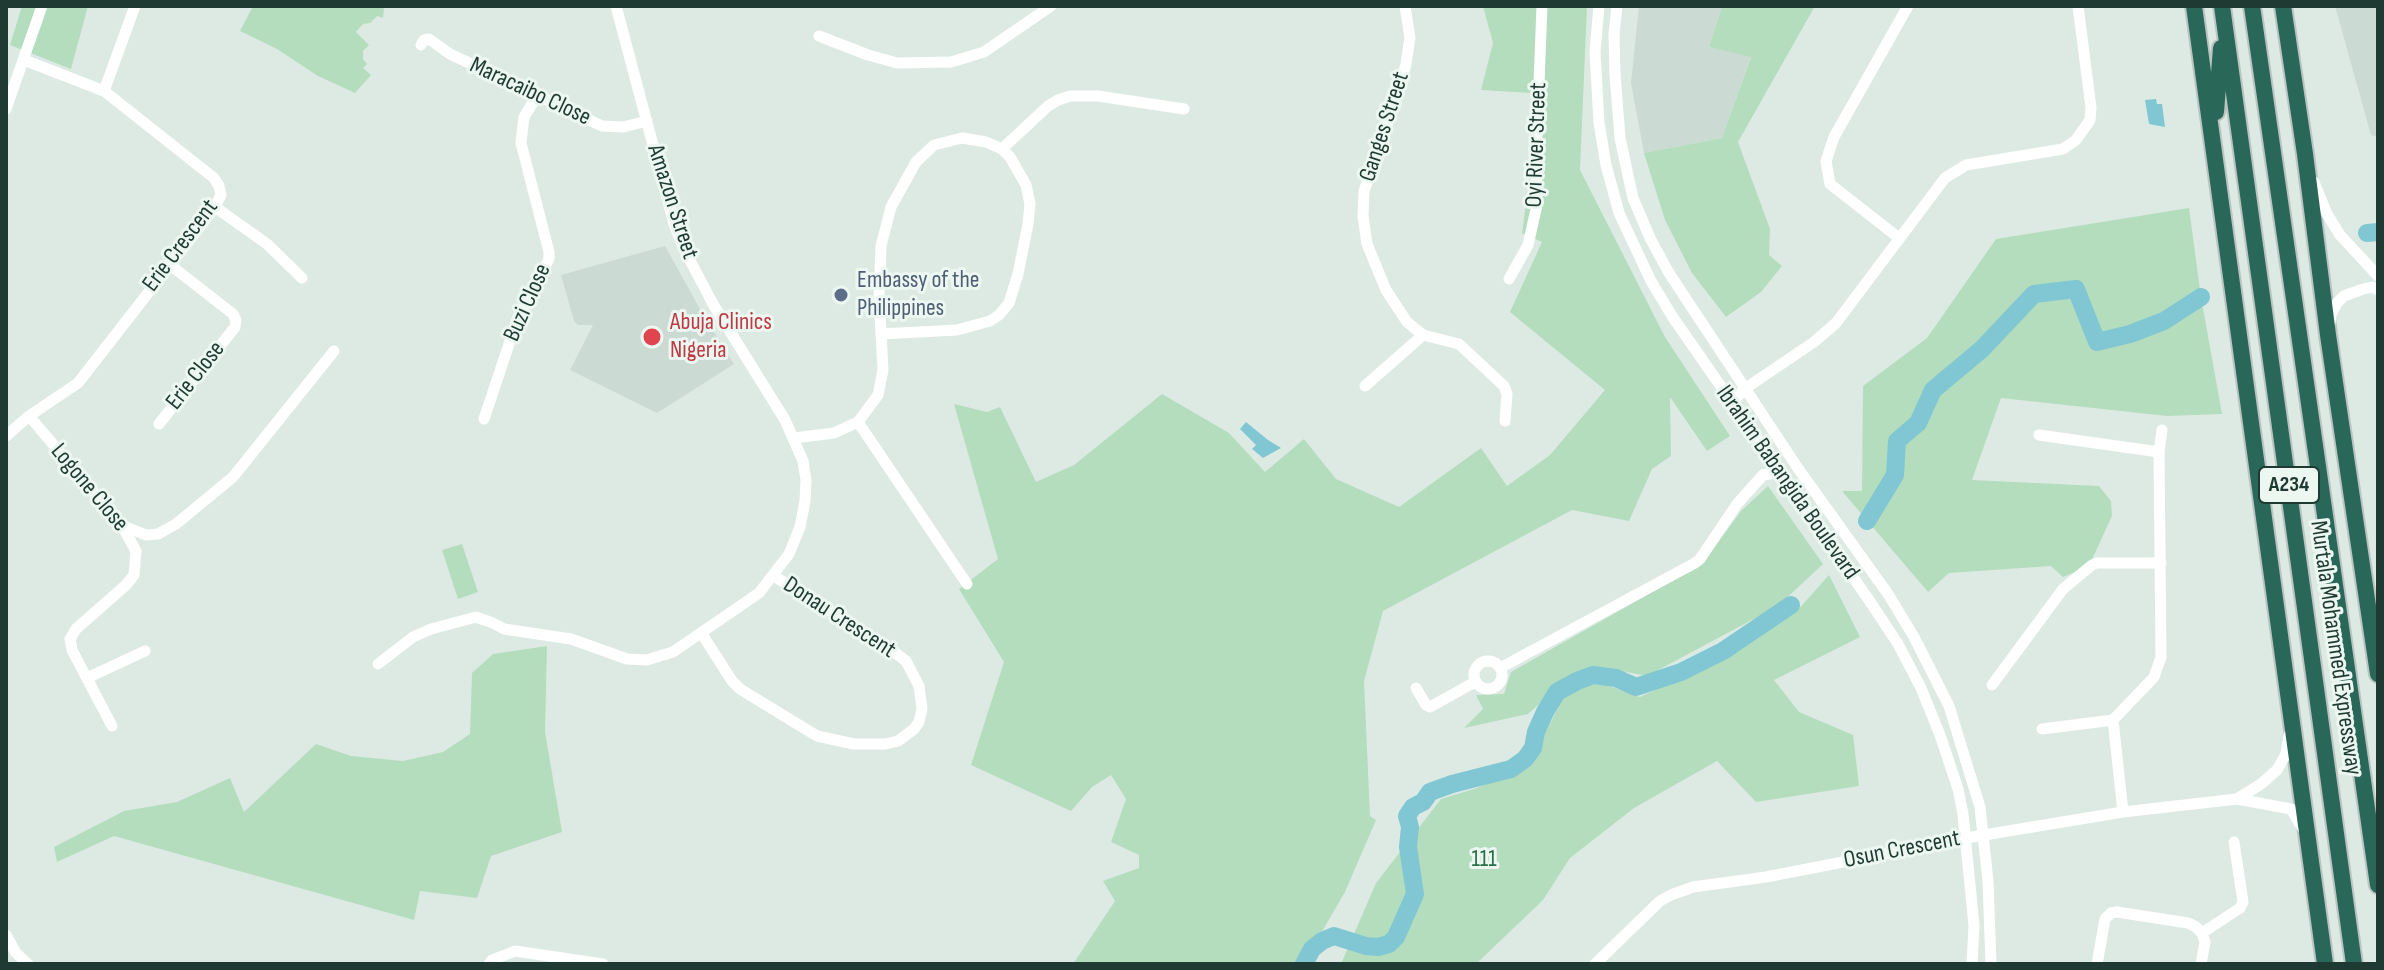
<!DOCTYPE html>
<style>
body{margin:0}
#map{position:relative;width:2384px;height:970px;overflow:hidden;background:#ddeae4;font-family:"Sofia Sans Condensed",sans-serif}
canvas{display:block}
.frame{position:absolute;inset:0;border:8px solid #1e3a32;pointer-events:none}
</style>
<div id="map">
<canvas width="2384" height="970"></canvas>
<div class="frame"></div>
</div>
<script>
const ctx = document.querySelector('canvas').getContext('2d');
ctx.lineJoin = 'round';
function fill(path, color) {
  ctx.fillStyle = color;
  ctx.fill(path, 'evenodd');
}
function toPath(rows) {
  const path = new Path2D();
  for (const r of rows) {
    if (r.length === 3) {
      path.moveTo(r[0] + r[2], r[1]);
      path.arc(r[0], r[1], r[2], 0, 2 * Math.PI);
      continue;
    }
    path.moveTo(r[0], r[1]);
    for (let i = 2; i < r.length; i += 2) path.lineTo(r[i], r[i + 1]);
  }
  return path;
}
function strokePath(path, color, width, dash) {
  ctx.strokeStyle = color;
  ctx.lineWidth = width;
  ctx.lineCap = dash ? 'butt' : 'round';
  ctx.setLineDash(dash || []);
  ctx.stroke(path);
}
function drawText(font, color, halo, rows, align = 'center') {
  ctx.font = font + ' "Sofia Sans Condensed",sans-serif';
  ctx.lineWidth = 6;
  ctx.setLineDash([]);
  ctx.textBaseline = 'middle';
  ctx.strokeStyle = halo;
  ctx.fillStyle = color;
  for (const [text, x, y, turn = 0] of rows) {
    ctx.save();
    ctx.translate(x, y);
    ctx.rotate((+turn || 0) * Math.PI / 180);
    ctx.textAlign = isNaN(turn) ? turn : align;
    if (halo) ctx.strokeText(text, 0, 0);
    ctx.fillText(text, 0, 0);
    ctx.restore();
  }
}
fill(toPath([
 [1639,6,1722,6,1709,47,1751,56,1722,138,1644,153,1631,83],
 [2335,6,2378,6,2378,137,2371,135],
 [665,246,705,318,734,364,657,413,570,370,593,325,578,325,574,321,561,275]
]), '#cbdad3');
fill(toPath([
 [22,6,88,6,71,69,10,45],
 [253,6,381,6,384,9,383,18,377,16,370,23,363,24,356,32,369,45,363,51,363,59,367,64,363,68,371,75,355,93,318,76,277,49,240,31],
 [1483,6,1587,6,1580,170,1665,337,1730,436,1707,451,1670,397,1671,456,1652,469,1629,521,1572,510,1383,611,1364,681,1370,816,1376,820,1345,892,1303,964,1073,964,1115,901,1103,881,1139,868,1139,855,1111,842,1126,799,1111,775,1092,787,1071,811,971,765,1004,662,959,589,998,559,954,404,987,412,1000,407,1036,482,1074,465,1162,394,1229,433,1265,472,1304,439,1336,479,1399,507,1481,448,1507,486,1550,455,1605,390,1510,312,1542,242,1522,233,1531,167,1531,93,1481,90,1493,43],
 [1722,6,1815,6,1738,142,1770,229,1769,255,1782,266,1761,292,1726,317,1692,273,1665,220,1644,153,1722,138,1751,57,1709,47],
 [2189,208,2201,297,2222,414,2167,416,2001,398,1972,480,2099,486,2111,501,2112,516,2089,566,2063,577,2051,566,1949,573,1928,592,1842,491,1862,491,1863,386,1927,338,1996,239],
 [1768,486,1823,564,1778,606,1647,676,1617,670,1574,673,1528,714,1464,728,1483,709,1476,695,1504,694,1511,672,1702,564,1741,511],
 [462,544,478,592,458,599,442,550],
 [1829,575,1860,637,1774,680,1799,712,1853,735,1859,786,1756,802,1717,761,1634,808,1570,858,1543,900,1476,964,1341,964,1376,883,1441,799,1477,788,1529,765,1562,700,1583,685,1604,684,1640,697,1729,656,1796,612],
 [547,646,545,732,562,832,491,856,477,898,420,891,414,920,114,836,57,862,54,847,124,811,177,802,230,778,244,812,316,744,351,756,403,761,443,752,470,734,472,673,493,654]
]), '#b4ddbe');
fill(toPath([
 [2156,99,2157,104,2162,104,2165,127,2149,124,2145,100],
 [1246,422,1268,440,1281,448,1263,458,1252,449,1256,445,1240,429]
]), '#81c7d3');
strokePath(toPath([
 [2367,233,2378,232],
 [1867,521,1895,475,1897,441,1918,423,1933,390,1982,349,2034,294,2076,289,2097,342,2130,334,2164,321,2201,297],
 [1304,964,1312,949,1322,941,1334,936,1366,946,1378,947,1389,944,1396,937,1415,894,1408,847,1410,827,1407,816,1413,807,1423,802,1430,792,1452,784,1511,769,1525,759,1533,748,1536,732,1545,712,1557,692,1577,681,1593,675,1616,678,1636,687,1681,672,1723,651,1791,605]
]), '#81c7d3', 18);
const highway = toPath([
 [2194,6,2325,964],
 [2222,6,2354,964],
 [2252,6,2378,885],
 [2283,6,2305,154,2328,335,2378,674],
 [2216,112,2221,48]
]);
strokePath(highway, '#bcc4c2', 20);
strokePath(toPath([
 [1405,6,1410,38,1406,64,1399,90,1364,191,1363,216,1367,244,1386,290,1407,322,1423,335,1459,344,1504,386,1507,394,1505,421],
 [1599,6,1595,52,1599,123,1606,165,1619,213,1651,281,1672,316,1871,603,1898,644,1921,688,1940,735,1958,789,1963,814,1974,926,1972,964],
 [1617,6,1614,34,1615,74,1620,138,1633,198,1650,238,1669,273,1797,467,1888,594,1914,637,1949,706,1980,807,1988,881,1991,964],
 [819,36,868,55,897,63,951,62,984,52,1051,6],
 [421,45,424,40,429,39,450,54,602,126,623,127,647,121],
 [104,91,135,6],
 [6,109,42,6],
 [1002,149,1048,106,1058,100,1070,96,1098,96,1184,109],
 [2314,182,2327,214,2340,235,2378,276],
 [215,207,267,244,302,278],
 [1899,238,1830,184,1826,161,1834,137,1908,6],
 [1509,279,1528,245,1537,205,1536,160,1542,6],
 [2330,323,2331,314,2337,303,2344,296,2363,289,2372,287,2378,290],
 [1365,386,1423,335],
 [1731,403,1746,388,1814,342,1836,323,1945,178,1966,165,2063,149,2076,140,2090,120,2091,108,2078,6],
 [29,416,121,524,136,551,134,575,126,585,76,629,70,639,72,650,112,726],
 [484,419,518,317,549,259,549,252,521,143,524,117,537,96],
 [858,422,967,584],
 [159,424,235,327,236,320,233,314,169,264],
 [2039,435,2159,452],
 [6,436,29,416,78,383,215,207,221,195,219,186,214,178,104,91,24,60],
 [794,438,834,433,858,422,878,395,883,370,879,297,881,246,891,207,916,162,934,145,962,138,986,142,1002,149,1010,157,1026,185,1030,204,1028,224,1018,274,1009,303,999,315,990,321,957,330,881,334],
 [121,525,146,535,158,534,176,524,233,477,334,351],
 [702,634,732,681,740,689,817,736,854,744,885,744,898,741,914,729,919,722,922,709,919,686,906,661,886,646,774,576],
 [1488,675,14],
 [378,664,413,637,431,629,476,617,493,623,504,629,571,639,627,659,647,660,673,652,759,593,789,554,800,527,805,501,806,480,803,461,785,420,713,304,683,247,674,224,616,6],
 [1500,668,1695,563,1700,559,1737,504,1763,475,1779,472],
 [87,678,145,651],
 [1992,685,2063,589,2092,565,2097,563,2161,563],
 [1416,688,1426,705,1430,707,1475,682],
 [2042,729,2113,720],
 [2237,799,2261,784,2277,770,2286,754,2289,735],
 [2123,812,2113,720,2154,677,2161,657,2159,452,2162,430],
 [2202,933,2240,908,2243,902,2234,842],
 [6,935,16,953,28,964],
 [489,964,492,960,515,951,603,964],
 [1595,964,1660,901,1671,895,1693,887,1766,877,1966,838,2123,812,2237,799,2291,809,2303,829],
 [2097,964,2105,919,2111,913,2117,912,2188,923,2196,927,2202,933,2205,942,2201,964]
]), '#fff', 11);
strokePath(highway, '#296759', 16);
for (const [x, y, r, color] of [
 [841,295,8,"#5c6f8a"],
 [652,337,10,"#e0444e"]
]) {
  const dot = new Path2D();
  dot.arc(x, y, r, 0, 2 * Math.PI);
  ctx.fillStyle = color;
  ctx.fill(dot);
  strokePath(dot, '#edf7f2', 3);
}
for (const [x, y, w] of [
 [2289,485,60]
]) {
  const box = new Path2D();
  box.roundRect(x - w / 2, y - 18, w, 36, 6);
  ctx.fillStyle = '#edf7f2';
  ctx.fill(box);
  strokePath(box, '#1e3a32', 2);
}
drawText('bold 22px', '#1e3a32', null, [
 ["A234",2289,485]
]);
drawText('24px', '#1e3a32', '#edf7f2', [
 ["Maracaibo Close",530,92,25],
 ["Ganges Street",1385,127,-72],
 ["Oyi River Street",1537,145,-88],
 ["Amazon Street",672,202,72],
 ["Erie Crescent",181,246,-53],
 ["Buzi Close",528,303,-66],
 ["Erie Close",196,376,-52],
 ["Ibrahim Babangida Boulevard",1787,483,55],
 ["Logone Close",89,488,50],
 ["Donau Crescent",839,618,33],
 ["Murtala Mohammed Expressway",2335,648,82],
 ["Osun Crescent",1902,850,-11]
]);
drawText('24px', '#4e5e75', '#edf7f2', [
 ["Embassy of the",857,281],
 ["Philippines",857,309]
], 'left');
drawText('24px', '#be3a42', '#edf7f2', [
 ["Abuja Clinics",670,323],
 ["Nigeria",670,351]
], 'left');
drawText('24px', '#277243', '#edf7f2', [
 ["111",1484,860]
]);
</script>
